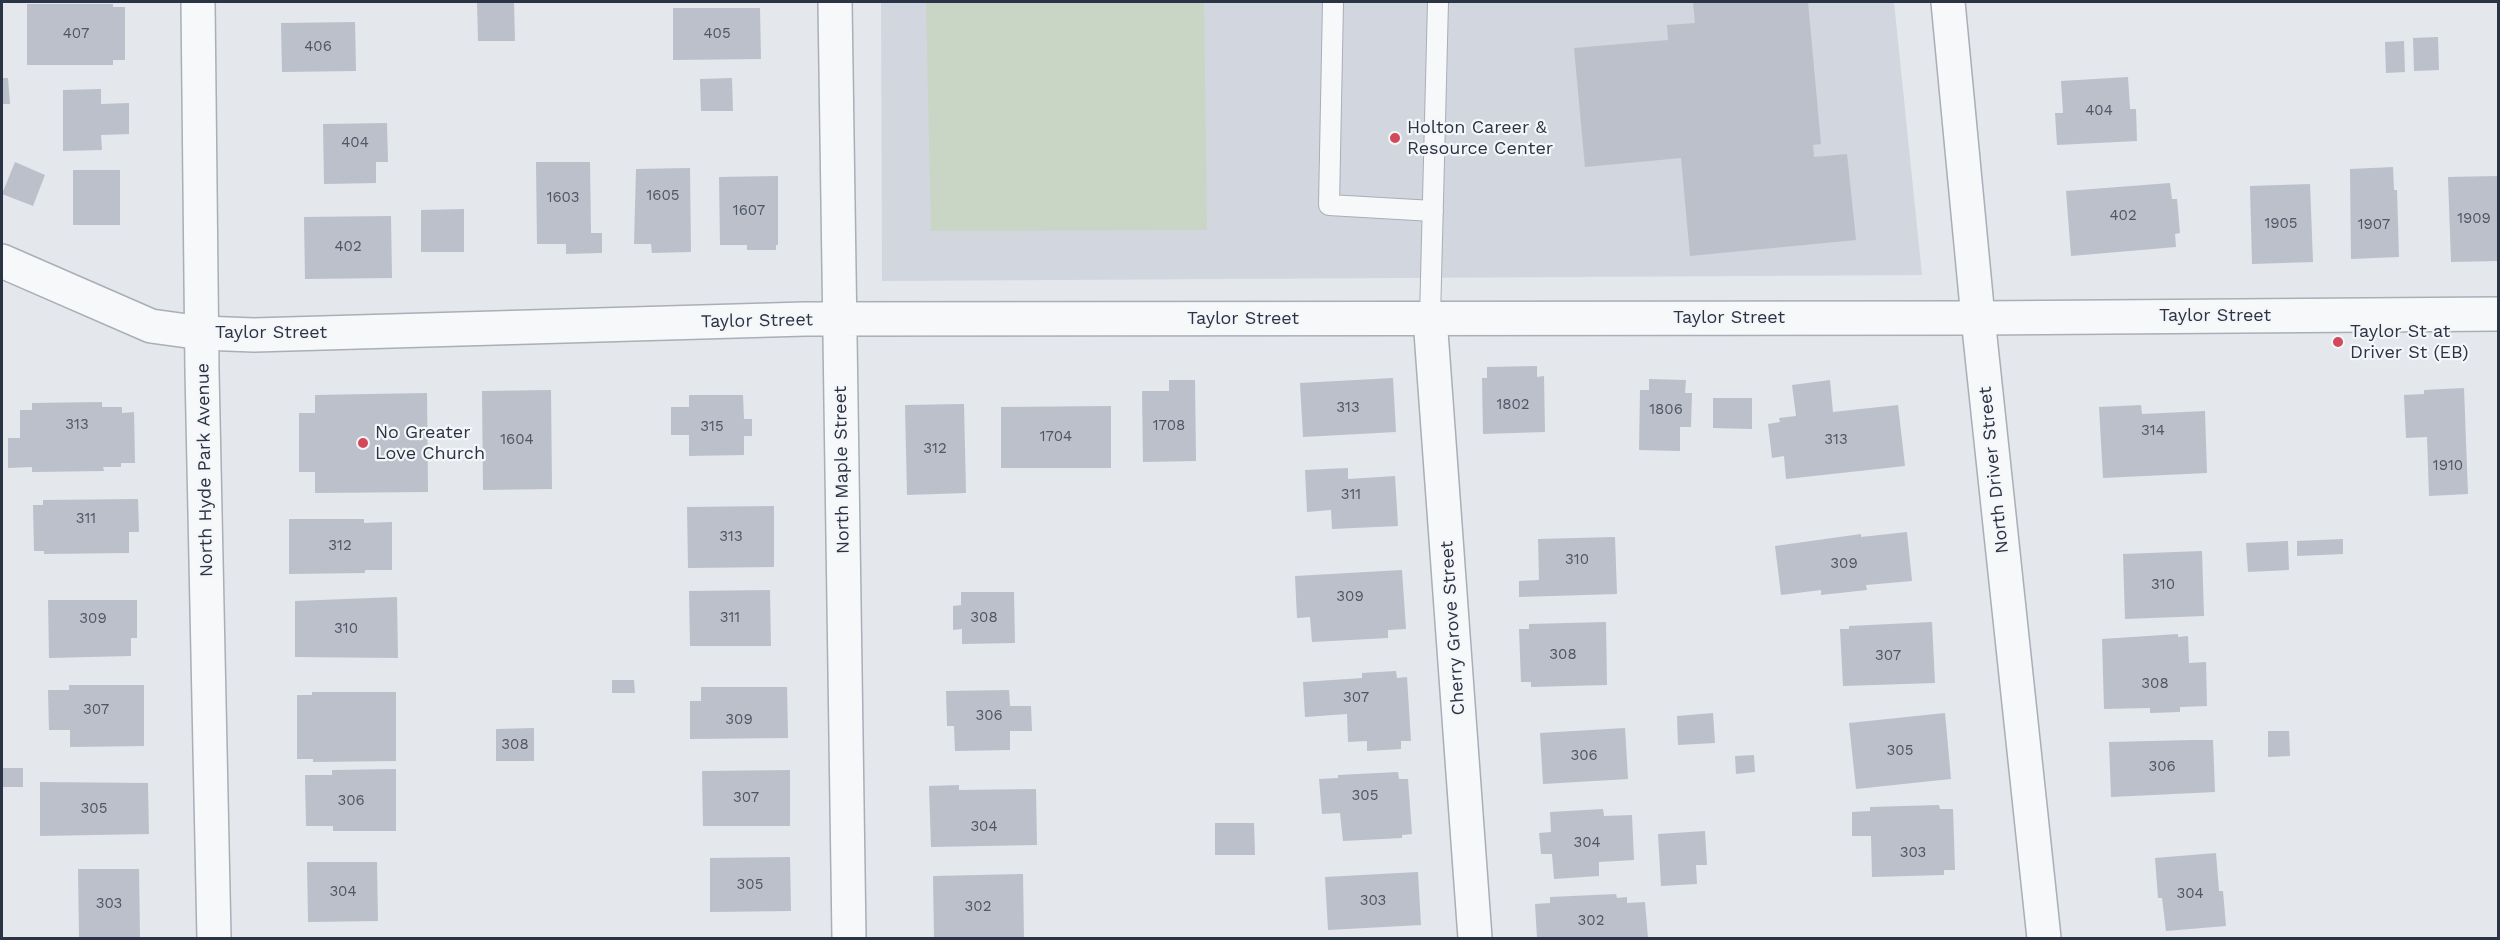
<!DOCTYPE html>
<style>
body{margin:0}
#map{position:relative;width:2500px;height:940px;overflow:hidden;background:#e4e7ec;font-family:"Work Sans",sans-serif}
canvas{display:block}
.frame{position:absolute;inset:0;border:3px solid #2b3445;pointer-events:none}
</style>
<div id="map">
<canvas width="2500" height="940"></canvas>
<div class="frame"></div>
</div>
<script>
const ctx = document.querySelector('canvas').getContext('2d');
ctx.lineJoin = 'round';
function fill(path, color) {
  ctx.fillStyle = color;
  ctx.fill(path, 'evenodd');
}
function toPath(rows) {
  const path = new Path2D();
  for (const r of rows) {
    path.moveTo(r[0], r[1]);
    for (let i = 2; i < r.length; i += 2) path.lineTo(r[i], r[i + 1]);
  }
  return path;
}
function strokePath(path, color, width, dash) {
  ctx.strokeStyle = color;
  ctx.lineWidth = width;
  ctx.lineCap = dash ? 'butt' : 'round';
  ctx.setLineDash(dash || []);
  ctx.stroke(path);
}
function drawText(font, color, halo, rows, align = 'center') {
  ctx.font = font + ' "Work Sans",sans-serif';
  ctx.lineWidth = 4.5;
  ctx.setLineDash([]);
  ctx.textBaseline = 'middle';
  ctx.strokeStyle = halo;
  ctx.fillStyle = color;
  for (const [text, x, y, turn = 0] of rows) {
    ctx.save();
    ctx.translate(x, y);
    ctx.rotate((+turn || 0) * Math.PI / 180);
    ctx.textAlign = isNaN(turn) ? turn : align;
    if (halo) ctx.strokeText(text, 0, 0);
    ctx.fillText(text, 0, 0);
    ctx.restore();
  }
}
fill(toPath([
 [881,2,1894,2,1922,275,882,281]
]), '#d2d6de');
fill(toPath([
 [926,2,1204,2,1207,230,931,231]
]), '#c9d6c5');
fill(toPath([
 [477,2,514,2,515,41,478,41],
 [1693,2,1808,2,1821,144,1813,145,1814,157,1847,154,1856,240,1690,256,1681,158,1585,167,1574,48,1668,40,1667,25,1695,23],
 [27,4,113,4,113,7,125,7,125,60,113,60,113,65,27,65],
 [673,8,760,8,761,59,673,60],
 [355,22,356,71,282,72,281,23],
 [2438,37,2439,70,2414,71,2413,38],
 [2404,41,2405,72,2386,73,2385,42],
 [2128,77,2130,109,2136,109,2137,141,2057,145,2055,113,2063,113,2061,81],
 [2,78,8,78,10,104,2,104],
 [732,78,733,111,701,111,700,79],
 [101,89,101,104,129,103,129,134,101,135,102,150,63,151,63,90],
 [387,123,388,162,376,162,376,183,324,184,323,124],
 [15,162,45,175,33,206,2,194],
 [536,162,590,162,591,233,602,233,602,253,566,254,566,244,537,244],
 [2393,167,2394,190,2397,190,2399,257,2351,259,2350,169],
 [690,168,691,252,652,253,651,244,634,244,636,169],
 [73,170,120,170,120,225,73,225],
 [778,176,778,245,776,245,776,250,747,250,747,245,720,245,719,177],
 [2498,176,2498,261,2451,262,2448,177],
 [2170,183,2172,199,2177,199,2180,233,2175,234,2176,247,2071,256,2066,191],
 [2310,184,2313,262,2252,264,2250,186],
 [464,209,464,252,421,252,421,210],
 [391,216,392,278,305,279,304,217],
 [1537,366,1537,377,1544,376,1545,432,1483,434,1482,378,1487,378,1487,367],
 [1393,378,1396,432,1303,437,1300,383],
 [1649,379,1686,380,1685,393,1692,393,1691,427,1680,427,1680,451,1639,450,1640,390,1649,390],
 [1169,380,1195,380,1196,461,1143,462,1142,391,1169,391],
 [1830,380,1833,412,1898,405,1905,466,1786,479,1784,456,1772,458,1768,424,1780,422,1779,418,1796,416,1792,385],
 [2464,388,2468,494,2429,496,2427,437,2406,438,2404,395,2424,394,2424,390],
 [551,390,552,489,483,490,482,391],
 [427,393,428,492,315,493,315,472,299,472,299,413,315,413,315,395],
 [689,395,743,395,744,419,752,419,752,436,744,436,744,455,689,456,689,435,671,435,671,407,689,407],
 [1713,398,1752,398,1752,429,1713,428],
 [102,402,102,407,122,407,122,413,134,412,135,463,121,463,121,467,103,467,104,471,32,472,32,467,8,468,8,438,20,438,20,410,32,410,32,403],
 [964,404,966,493,907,495,905,405],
 [2141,405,2142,414,2205,411,2207,473,2103,478,2099,407],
 [1111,406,1111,468,1001,468,1001,407],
 [1348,468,1348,479,1395,476,1398,526,1332,529,1331,510,1307,512,1305,470],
 [138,499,139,532,129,532,129,553,44,554,44,551,34,551,33,505,43,505,43,500],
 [774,506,774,567,688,568,687,507],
 [289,519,364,519,364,523,392,522,392,570,365,570,365,573,289,574],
 [1907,532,1912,581,1866,585,1867,590,1821,595,1821,590,1781,595,1775,546,1861,534,1861,537],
 [1615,537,1617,594,1519,597,1519,581,1539,580,1538,539],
 [2343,539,2343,554,2297,556,2297,541],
 [2288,541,2289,570,2248,572,2246,543],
 [2202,551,2204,616,2125,619,2123,554],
 [1402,570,1406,629,1388,630,1388,638,1312,642,1310,617,1297,618,1295,576],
 [770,590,771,646,690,646,689,591],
 [961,592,1014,592,1015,643,962,644,962,629,953,630,953,606,961,605],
 [397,597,398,658,295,657,295,601],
 [48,600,137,600,137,638,131,638,131,656,49,658],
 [1606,622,1607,685,1531,687,1531,682,1521,682,1519,629,1529,629,1529,624],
 [1932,622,1935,683,1843,686,1840,629,1849,629,1849,626],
 [2178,634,2178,637,2188,636,2189,663,2206,662,2207,706,2180,707,2180,712,2150,713,2150,708,2104,709,2102,639],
 [1396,671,1397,678,1407,677,1411,741,1401,741,1401,749,1367,751,1367,741,1348,742,1347,714,1305,717,1303,682,1362,678,1362,673],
 [612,680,634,680,635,693,612,693],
 [69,685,144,685,144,746,70,747,70,730,49,730,48,690,69,690],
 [701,687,787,687,788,738,690,739,690,701,701,701],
 [1009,690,1010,706,1031,706,1032,731,1010,731,1010,750,955,751,954,726,947,726,946,691],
 [312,692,396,692,396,761,313,762,313,759,297,759,297,695,312,695],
 [1713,713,1715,743,1678,745,1677,716],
 [1945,713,1951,779,1856,789,1849,723],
 [534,728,534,761,496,761,496,729],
 [1625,728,1628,779,1543,784,1540,733],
 [2268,731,2289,731,2290,756,2268,757],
 [2192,740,2213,740,2215,792,2111,797,2109,742],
 [1754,755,1755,772,1736,774,1735,756],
 [2,768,23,768,23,787,2,787],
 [396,769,396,831,333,831,333,826,306,826,305,775,332,775,332,770],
 [790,770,790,826,703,826,702,771],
 [1398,772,1399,779,1408,779,1412,834,1402,835,1402,838,1343,841,1340,813,1322,814,1319,779,1338,778,1338,775],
 [40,782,148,783,149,834,40,836],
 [959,785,959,790,1036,789,1037,845,931,847,929,786],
 [1939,805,1940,809,1953,809,1955,870,1944,870,1944,875,1872,877,1871,836,1852,836,1852,812,1870,811,1870,807],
 [1603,809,1604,816,1632,815,1634,860,1599,862,1599,876,1554,879,1552,854,1541,854,1539,833,1551,832,1550,812],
 [1215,823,1254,823,1255,855,1215,855],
 [1705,831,1707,865,1696,865,1697,884,1661,886,1658,834],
 [2216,853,2219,891,2223,891,2226,926,2166,931,2162,898,2158,898,2155,858],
 [790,857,791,911,710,912,710,858],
 [307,862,377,862,378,921,308,922],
 [78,869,139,869,140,938,79,938],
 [1418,872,1421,925,1328,930,1325,877],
 [1023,874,1024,938,934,938,933,876],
 [1616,894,1617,898,1627,897,1627,903,1645,902,1648,938,1537,938,1535,904,1550,903,1550,897]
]), '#bbc0ca');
const service = toPath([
 [1333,2,1329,205,1433,211],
 [1430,318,1438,2]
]);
const minor = toPath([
 [835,2,849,938],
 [2,261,151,326,202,333,254,335,805,319,1978,318,2498,314],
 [1430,318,1475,938]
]);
const tertiary = toPath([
 [198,2,202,371,214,938],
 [1948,2,1978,318,2044,938]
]);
strokePath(service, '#a9aeb7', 22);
strokePath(minor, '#a9aeb7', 36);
strokePath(tertiary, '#a9aeb7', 36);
strokePath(service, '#f7f8fa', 20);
strokePath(minor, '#f7f8fa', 33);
strokePath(tertiary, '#f7f8fa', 33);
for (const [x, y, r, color] of [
 [1395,138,6,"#d1495b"],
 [2338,342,6,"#d1495b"],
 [363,443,6,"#d1495b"]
]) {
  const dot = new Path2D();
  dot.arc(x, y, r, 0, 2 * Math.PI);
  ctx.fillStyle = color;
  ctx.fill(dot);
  strokePath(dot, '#f4f6f9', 2);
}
drawText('15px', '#4f5766', null, [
 ["407",76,34],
 ["405",717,34],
 ["406",318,47],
 ["404",2099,111],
 ["404",355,143],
 ["1605",663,196],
 ["1603",563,198],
 ["1607",749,211],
 ["402",2123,216],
 ["1909",2474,219],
 ["1905",2281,224],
 ["1907",2374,225],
 ["402",348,247],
 ["1802",1513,405],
 ["313",1348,408],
 ["1806",1666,410],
 ["313",77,425],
 ["1708",1169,426],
 ["315",712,427],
 ["314",2153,431],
 ["1704",1056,437],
 ["1604",517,440],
 ["313",1836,440],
 ["312",935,449],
 ["1910",2448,466],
 ["311",1351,495],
 ["311",86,519],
 ["313",731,537],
 ["312",340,546],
 ["310",1577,560],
 ["309",1844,564],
 ["310",2163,585],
 ["309",1350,597],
 ["311",730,618],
 ["308",984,618],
 ["309",93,619],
 ["310",346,629],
 ["308",1563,655],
 ["307",1888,656],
 ["308",2155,684],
 ["307",1356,698],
 ["307",96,710],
 ["306",989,716],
 ["309",739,720],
 ["308",515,745],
 ["305",1900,751],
 ["306",1584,756],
 ["306",2162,767],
 ["305",1365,796],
 ["307",746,798],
 ["306",351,801],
 ["305",94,809],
 ["304",984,827],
 ["304",1587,843],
 ["303",1913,853],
 ["305",750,885],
 ["304",343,892],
 ["304",2190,894],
 ["303",1373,901],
 ["303",109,904],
 ["302",978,907],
 ["302",1591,921]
]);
drawText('18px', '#2b3445', '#f4f6f9', [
 ["Holton Career &",1407,128],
 ["Resource Center",1407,149],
 ["Taylor St at",2350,332],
 ["Driver St (EB)",2350,353],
 ["No Greater",375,433],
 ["Love Church",375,454]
], 'left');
drawText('18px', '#2b3445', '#f4f6f9', [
 ["Taylor Street",2215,316],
 ["Taylor Street",1729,318],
 ["Taylor Street",1243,319],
 ["Taylor Street",757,321,-1],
 ["Taylor Street",271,333],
 ["North Hyde Park Avenue",205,470,-91],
 ["North Maple Street",842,470,-91],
 ["North Driver Street",1994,470,-96],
 ["Cherry Grove Street",1453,628,-94]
]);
</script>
